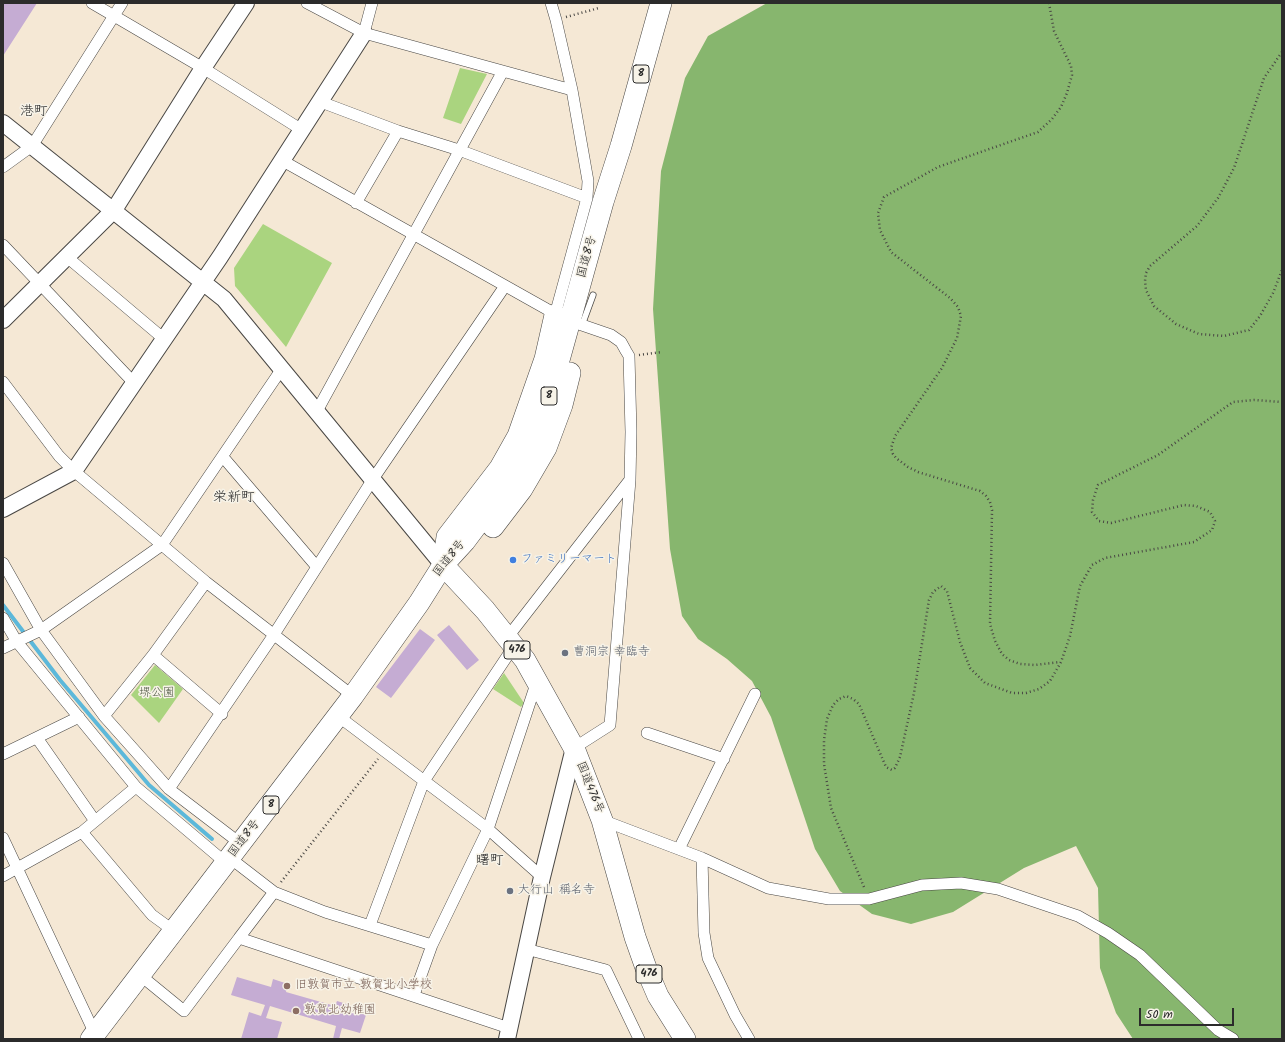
<!DOCTYPE html>
<meta charset="utf-8">
<style>
body{margin:0}
#map{position:relative;width:1285px;height:1042px;overflow:hidden;background:#f5e8d5;font-family:Kalam,sans-serif}
canvas{display:block}
.frame{position:absolute;inset:0;border:4px solid #2b2b2b;pointer-events:none}
.scale{position:absolute;left:1139px;top:1008px;width:95px;height:18px;box-sizing:border-box;border:2px solid #2b2b2b;border-top:0;padding-left:5px;font-size:12px;line-height:14px;white-space:nowrap;color:#2b2b2b;-webkit-text-stroke:3px #f7f3e8;paint-order:stroke}
</style>
<div id="map">
<canvas width="1285" height="1042"></canvas>
<div class="frame"></div>
<div class="scale">50 m</div>
</div>
<script>
const ctx = document.querySelector('canvas').getContext('2d');
ctx.lineJoin = 'round';
function fill(path, color) {
  ctx.fillStyle = color;
  ctx.fill(path, 'evenodd');
}
function toPath(rows) {
  const path = new Path2D();
  for (const r of rows) {
    path.moveTo(r[0], r[1]);
    for (let i = 2; i < r.length; i += 2) path.lineTo(r[i], r[i + 1]);
  }
  return path;
}
function strokePath(path, color, width, dash) {
  ctx.strokeStyle = color;
  ctx.lineWidth = width;
  ctx.lineCap = dash ? 'butt' : 'round';
  ctx.setLineDash(dash || []);
  ctx.stroke(path);
}
function drawText(font, color, halo, rows, align = 'center') {
  ctx.font = font + ' Kalam,"Klee One",sans-serif';
  ctx.lineWidth = 3;
  ctx.setLineDash([]);
  ctx.textBaseline = 'middle';
  ctx.strokeStyle = halo;
  ctx.fillStyle = color;
  for (const [text, x, y, turn = 0] of rows) {
    ctx.save();
    ctx.translate(x, y);
    ctx.rotate((+turn || 0) * Math.PI / 180);
    ctx.textAlign = isNaN(turn) ? turn : align;
    if (halo) ctx.strokeText(text, 0, 0);
    ctx.fillText(text, 0, 0);
    ctx.restore();
  }
}
fill(toPath([
 [460,68,487,74,461,124,443,118],
 [263,224,332,263,286,347,235,286,234,268],
 [155,665,183,689,159,723,131,695],
 [504,673,524,703,521,707,493,689]
]), '#aad47f');
fill(toPath([
 [767,3,1282,3,1282,1039,1133,1039,1116,1013,1100,968,1098,888,1076,846,1024,868,953,912,911,924,872,914,840,891,815,849,771,717,752,681,727,659,698,639,682,616,670,549,653,309,661,171,685,78,708,36]
]), '#87b66e');
strokePath(toPath([
 [3,605,60,680,149,785,212,839]
]), '#5cb8da', 4);
fill(toPath([
 [3,3,37,3,3,56],
 [449,625,479,660,467,670,437,635],
 [420,629,435,640,391,698,376,687],
 [237,977,271,987,273,979,288,984,286,992,335,1006,337,1001,350,1005,348,1010,366,1015,360,1033,342,1028,339,1039,333,1039,336,1026,270,1006,266,1018,282,1022,277,1039,241,1039,249,1012,261,1016,265,1005,231,995]
]), '#c5acd3');
const lane = toPath([
 [582,325,593,295]
]);
const street = toPath([
 [92,3,203,68,302,130],
 [307,3,364,33,572,90],
 [551,3,556,20,572,90,588,181,587,198,555,315],
 [364,33,372,3],
 [321,102,398,131,459,150,587,198],
 [283,161,559,316],
 [3,167,32,146,122,3],
 [356,203,398,131],
 [3,245,134,383],
 [67,257,164,339],
 [3,382,59,456,74,471,206,582,353,696],
 [317,411,503,71],
 [223,457,317,567],
 [3,563,41,630,104,716,169,789,241,844],
 [3,618,17,642,136,787,226,863],
 [507,638,629,481],
 [3,648,41,630,162,545,281,370],
 [153,655,222,714],
 [104,716,153,655,206,582],
 [338,716,488,829,542,877],
 [647,733,724,759],
 [37,738,95,821],
 [574,748,610,725,630,480,631,432,629,356,626,351,621,342,611,335,579,324],
 [3,754,79,717],
 [169,789,273,636,373,479,505,286],
 [602,820,702,858,768,888,829,899,869,899,922,885,961,883,998,889,1078,916,1108,933,1140,955,1218,1030,1233,1039],
 [82,832,152,915,174,931],
 [3,838,95,1034],
 [679,849,755,694],
 [230,858,274,892,325,912,432,945],
 [702,858,704,933,708,958,735,1015,749,1039],
 [3,876,82,832,136,787],
 [274,892,239,938,509,1028],
 [370,925,424,781,514,646],
 [526,949,606,970,639,1039],
 [140,975,184,1011,239,938],
 [414,995,432,945,488,829,537,681]
]);
const secondary = toPath([
 [3,123,224,299,443,565],
 [3,320,114,210,203,68,246,3],
 [3,509,74,471,220,257,364,33],
 [507,1039,542,877,574,748]
]);
const highway = toPath([
 [493,527,522,489,546,448,562,405,570,373],
 [443,565,485,610,525,660,574,748,602,820,635,937,646,968,658,996,685,1039],
 [443,565,447,537,500,468,518,436,545,359,555,315],
 [91,1039,353,696,419,603,443,565,465,541,489,509,516,470,533,440,549,396,603,202,621,146,661,3]
]);
strokePath(lane, '#494744', 7);
strokePath(street, '#494744', 12);
strokePath(secondary, '#494744', 18);
strokePath(highway, '#494744', 22);
strokePath(toPath([
 [1049,3,1054,31,1071,66,1072,75,1067,93,1061,107,1052,119,1038,132,938,167,884,197,878,213,880,230,891,252,950,298,958,307,961,316,957,338,942,368,895,436,891,448,893,454,896,458,908,467,918,472,980,491,986,496,990,502,992,510,990,624,995,641,1002,654,1009,660,1020,664,1035,665,1060,662],
 [566,17,599,8],
 [1282,52,1264,78,1234,168,1218,198,1197,226,1150,266,1146,273,1145,281,1146,290,1154,306,1176,324,1199,334,1224,336,1249,330,1260,316,1273,293,1282,270],
 [639,355,662,352],
 [281,882,378,759],
 [864,887,831,808,824,764,824,740,827,719,833,705,839,699,846,696,853,699,859,704,886,767,892,770,895,768,900,757,914,693,929,600,933,592,941,586,947,591,960,642,970,668,985,683,1012,693,1026,693,1039,689,1050,681,1061,662,1070,636,1080,586,1092,565,1105,558,1194,542,1212,530,1215,521,1210,512,1196,506,1184,505,1111,523,1099,521,1092,512,1093,500,1098,485,1158,455,1233,402,1254,400,1282,402]
]), '#494744', 2.5, [1, 3]);
strokePath(lane, '#fff', 5.5);
strokePath(street, '#fff', 11);
strokePath(secondary, '#fff', 16);
strokePath(highway, '#fff', 21);
for (const [x, y, r, color] of [
 [513,560,4,"#3f7fe0"],
 [565,653,4,"#6b7280"],
 [510,891,4,"#6b7280"],
 [287,986,4,"#8d6e63"],
 [296,1011,4,"#8d6e63"]
]) {
  const dot = new Path2D();
  dot.arc(x, y, r, 0, 2 * Math.PI);
  ctx.fillStyle = color;
  ctx.fill(dot);
  strokePath(dot, '#f7f3e8', 1.5);
}
for (const [x, y, w] of [
 [641,74,16],
 [549,396,16],
 [517,650,26],
 [271,805,16],
 [649,974,26]
]) {
  const box = new Path2D();
  box.roundRect(x - w / 2, y - 9, w, 18, 3);
  ctx.fillStyle = '#f7f3e8';
  ctx.fill(box);
  strokePath(box, '#2b2b2b', 1);
}
drawText('bold 11px', '#2b2b2b', null, [
 ["8",641,74],
 ["8",549,396],
 ["476",517,650],
 ["8",271,805],
 ["476",649,974]
]);
drawText('12px', '#2b2b2b', '#f7f3e8', [
 ["国道8号",588,257,-75],
 ["国道8号",450,559,-51],
 ["国道476号",589,788,68],
 ["国道8号",245,839,-53]
]);
drawText('12px', '#366cbe', '#f7f3e8', [
 ["ファミリーマート",521,560]
], 'left');
drawText('12px', '#5b616d', '#f7f3e8', [
 ["曹洞宗 幸臨寺",573,653],
 ["大行山 稱名寺",518,891]
], 'left');
drawText('12px', '#4b5540', '#f7f3e8', [
 ["堺公園",157,694]
]);
drawText('12px', '#785e54', '#f7f3e8', [
 ["旧敦賀市立 敦賀北小学校",295,986],
 ["敦賀北幼稚園",304,1011]
], 'left');
drawText('14px', '#2b2b2b', '#f7f3e8', [
 ["港町",34,113],
 ["栄新町",234,499],
 ["曙町",490,862]
]);
</script>
